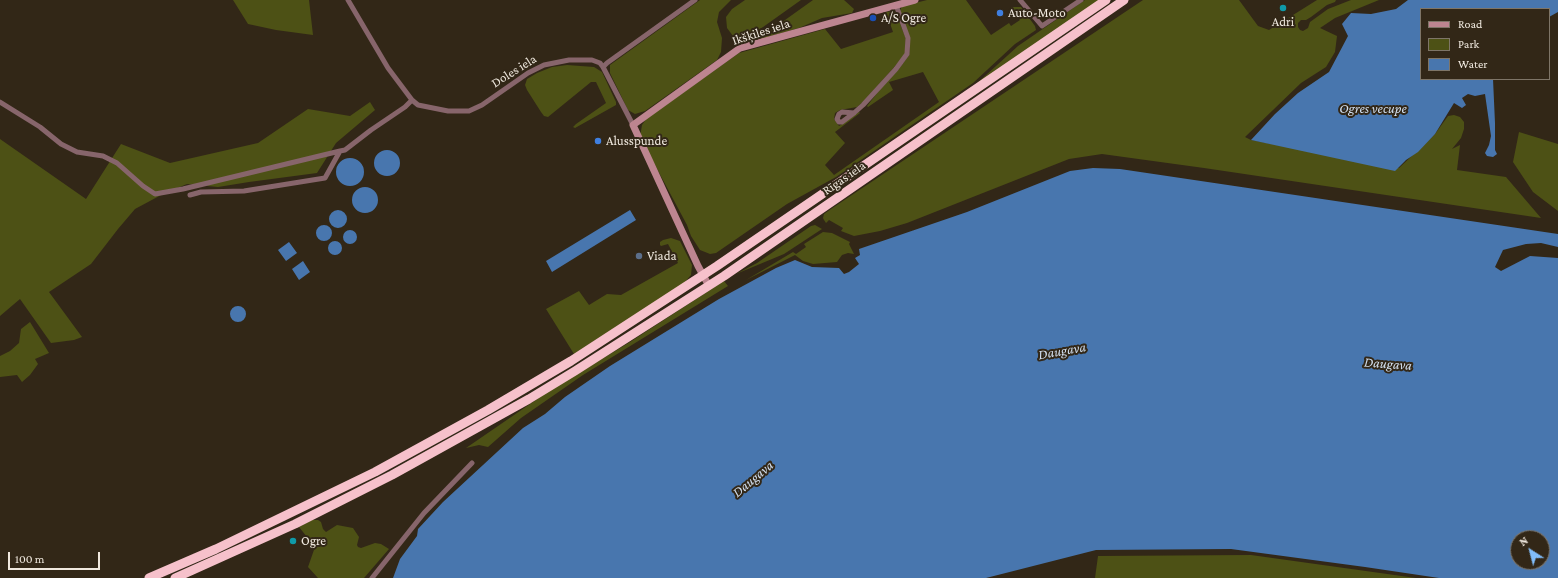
<!DOCTYPE html>
<meta charset="utf-8">
<style>
body{margin:0}
#map{position:relative;width:1558px;height:578px;overflow:hidden;background:#322717;font-family:"Crimson Pro",serif}
canvas{display:block}
.legend{position:absolute;left:1420px;top:8px;width:130px;height:72px;box-sizing:border-box;background:#322717;border:1px solid #7e7567;margin:0;padding:5px 7px;list-style:none;font-size:12px;color:#f0e9df}
.legend li{display:flex;align-items:center;gap:8px;height:20px}
.legend b{width:20px;border:1px solid #7e7567}
.north{position:absolute;left:1510px;top:530px;width:40px;height:40px;box-sizing:border-box;background:#322717;border:1px solid #7e7567;border-radius:50%;rotate:324deg;font-size:11px;font-weight:700;line-height:16px;text-align:center;color:#f0e9df}
.north::after{content:'';display:block;margin:auto;width:14px;height:18px;background:#81bdfa;clip-path:polygon(50% 0,100% 100%,50% 72%,0 100%)}
.scale{position:absolute;left:8px;top:552px;width:92px;height:18px;box-sizing:border-box;border:2px solid #f0e9df;border-top:0;padding-left:5px;font-size:12px;line-height:14px;white-space:nowrap;color:#f0e9df;-webkit-text-stroke:3px #322717;paint-order:stroke}
</style>
<div id="map">
<canvas width="1558" height="578"></canvas>
<ul class="legend">
<li><b style="height:5px;background:#bd8590"></b>Road</li>
<li><b style="height:11px;background:#4d5115"></b>Park</li>
<li><b style="height:11px;background:#4876ae"></b>Water</li>
</ul>
<div class="north">N</div>
<div class="scale">100 m</div>
</div>
<script>
const ctx = document.querySelector('canvas').getContext('2d');
ctx.lineJoin = 'round';
function fill(path, color) {
  ctx.fillStyle = color;
  ctx.fill(path, 'evenodd');
}
function toPath(rows) {
  const path = new Path2D();
  for (const r of rows) {
    if (r.length === 3) {
      path.moveTo(r[0] + r[2], r[1]);
      path.arc(r[0], r[1], r[2], 0, 2 * Math.PI);
      continue;
    }
    path.moveTo(r[0], r[1]);
    for (let i = 2; i < r.length; i += 2) path.lineTo(r[i], r[i + 1]);
  }
  return path;
}
function strokePath(path, color, width, dash) {
  ctx.strokeStyle = color;
  ctx.lineWidth = width;
  ctx.lineCap = dash ? 'butt' : 'round';
  ctx.setLineDash(dash || []);
  ctx.stroke(path);
}
function drawText(font, color, halo, rows, align = 'center') {
  ctx.font = font + ' "Crimson Pro",serif';
  ctx.lineWidth = 4;
  ctx.setLineDash([]);
  ctx.textBaseline = 'middle';
  ctx.strokeStyle = halo;
  ctx.fillStyle = color;
  for (const [text, x, y, turn = 0] of rows) {
    ctx.save();
    ctx.translate(x, y);
    ctx.rotate((+turn || 0) * Math.PI / 180);
    ctx.textAlign = isNaN(turn) ? turn : align;
    if (halo) ctx.strokeText(text, 0, 0);
    ctx.fillText(text, 0, 0);
    ctx.restore();
  }
}
fill(toPath([
 [233,0,309,0,313,35,276,30,248,24],
 [700,0,731,0,719,12,717,22,722,38,721,52,717,60,645,111,635,114,628,110,610,73,610,65],
 [745,0,801,0,749,37,738,38,733,36,727,28,726,17,732,9],
 [813,0,844,0,854,9,852,13,822,18,799,28,757,40],
 [927,0,966,0,991,35,1009,23,1011,26,1020,20,1011,7,1021,7,1035,26,1036,30,1015,44,973,83,836,177,787,204,716,253,710,254,700,250,691,236,687,225,640,137,642,125,646,119,739,53,825,29,841,49,893,32,886,12,894,11,896,13,906,39,905,55,864,101,857,107,840,110,835,113,834,119,839,126,859,112,860,113,835,132,845,143,825,165,834,175,939,102,923,72,889,82,893,90,868,107,867,106,882,87,899,69,909,55,910,41,900,12,901,8,903,6],
 [1085,0,1099,0,974,86,1018,46],
 [1143,0,1239,0,1258,26,1269,30,1317,0,1336,0,1335,2,1327,5,1311,17,1306,20,1301,20,1298,23,1298,27,1300,30,1303,31,1308,28,1310,22,1328,9,1351,0,1379,0,1335,18,1320,28,1337,36,1335,52,1326,67,1301,83,1245,137,1251,140,1399,168,1435,134,1448,116,1454,115,1460,117,1464,122,1464,129,1461,138,1452,149,1460,145,1457,170,1506,177,1541,218,1204,168,1102,154,1069,159,907,223,880,231,854,236,841,231,843,228,829,220,826,223,824,220,823,218,824,214,831,209],
 [567,65,594,67,602,72,616,102,616,105,575,128,573,127,576,124,606,103,596,82,591,82,548,117,544,116,541,112,527,90,525,85,527,79,537,73,552,67],
 [370,102,375,110,336,143,317,173,249,182,218,187,187,184,163,194,135,209,118,229,91,264,49,292,82,337,74,340,51,343,20,299,0,316,0,139,86,199,121,144,170,163,258,143,308,109,350,116],
 [1519,132,1558,144,1558,211,1533,192,1513,162],
 [815,225,822,229,784,254,736,274,757,263,811,226],
 [823,232,832,233,850,242,849,244,854,254,848,253,842,255,837,262,813,264,803,261,795,255,746,280,793,252,796,254,806,247,804,244],
 [671,238,680,241,692,265,691,275,684,283,574,354,546,309,579,291,589,305,607,294,621,295,678,263,668,244,661,246,660,245,660,242,663,240],
 [724,281,728,286,583,375,521,418,488,447,479,445,466,448,549,391,630,342],
 [30,322,49,353,35,359,38,364,30,375,22,382,17,375,0,377,0,356,10,351,19,343,21,329],
 [312,520,318,520,321,522,323,529,326,532,337,525,353,528,359,537,357,545,358,547,361,548,375,543,381,544,389,549,364,578,318,578,308,567,315,547,299,527],
 [1250,555,1251,555,1416,578,1095,578,1098,556]
]), '#4d5115');
fill(toPath([
 [1408,0,1558,0,1558,12,1549,17,1549,9,1421,9,1421,79,1493,79,1495,123,1495,150,1497,154,1493,157,1487,156,1485,153,1489,145,1491,136,1485,94,1475,96,1468,94,1462,98,1466,105,1462,108,1454,103,1435,134,1418,152,1406,160,1395,171,1251,140,1275,114,1298,93,1329,72,1348,36,1342,24,1351,13,1371,14,1396,9],
 [387,163,13],
 [350,172,14],
 [1093,168,1120,169,1558,234,1558,247,1541,243,1526,244,1503,250,1495,267,1501,271,1530,256,1558,258,1558,578,1439,578,1365,567,1231,549,1096,550,986,578,393,578,400,559,417,536,418,529,443,502,523,428,545,414,565,397,610,366,719,299,776,268,795,260,812,267,839,268,844,274,849,272,859,264,855,258,860,255,859,249,967,212,1070,171],
 [1518,538,1542,538,1542,562,1518,562],
 [365,200,13],
 [630,210,636,220,552,272,546,261],
 [338,219,9],
 [324,233,8],
 [350,237,7],
 [335,248,7],
 [289,242,297,253,286,261,278,250],
 [303,261,310,272,299,280,292,269],
 [238,314,8]
]), '#4876ae');
strokePath(toPath([
 [348,0,388,68,412,100,418,105,448,111,469,111,482,105,528,73,544,65,569,60,592,60,600,63,603,67,633,125],
 [1020,0,1042,26,1081,0],
 [603,67,607,63,695,0],
 [0,102,40,127,61,144,77,152,103,156,117,163,143,186,155,194,183,189,340,151],
 [854,113,842,112,839,114,837,119,839,122,842,122,854,113,863,105,896,69,907,54,908,38,896,5],
 [190,195,201,192,244,191,325,178,340,151,345,150,371,130,405,107,412,100],
 [372,578,424,513,472,463]
]), '#87656b', 5);
strokePath(toPath([
 [709,286,698,266,633,125,740,48,915,0]
]), '#bd8590', 7);
strokePath(toPath([
 [149,578,216,549,375,472,488,410,571,361,717,266,1106,0],
 [175,578,295,524,392,475,529,399,575,371,724,276,1124,0]
]), '#f6c1cb', 9);
for (const [x, y, r, color] of [
 [1283,8,4,"#0f9aa8"],
 [1000,13,4,"#3f7fe0"],
 [873,18,4,"#1a4fb4"],
 [598,141,4,"#3f7fe0"],
 [639,256,4,"#5c6f8a"],
 [293,541,4,"#0f9aa8"]
]) {
  const dot = new Path2D();
  dot.arc(x, y, r, 0, 2 * Math.PI);
  ctx.fillStyle = color;
  ctx.fill(dot);
  strokePath(dot, '#322717', 1.5);
}
drawText('13px', '#f0e9df', '#322717', [
 ["Auto-Moto",1008,13],
 ["A/S Ogre",881,18],
 ["Adri",1283,22,"center"],
 ["Alusspunde",606,141],
 ["Viada",647,256],
 ["Ogre",301,541]
], 'left');
drawText('13px', '#f0e9df', '#322717', [
 ["Ikšķiles iela",761,32,-18],
 ["Doles iela",514,71,-32],
 ["Rīgas iela",844,178,-35]
]);
drawText('italic 14px', '#d2dfef', '#322717', [
 ["Ogres vecupe",1373,109],
 ["Daugava",1062,351,-10],
 ["Daugava",1388,364,4],
 ["Daugava",753,479,-40]
]);
</script>
